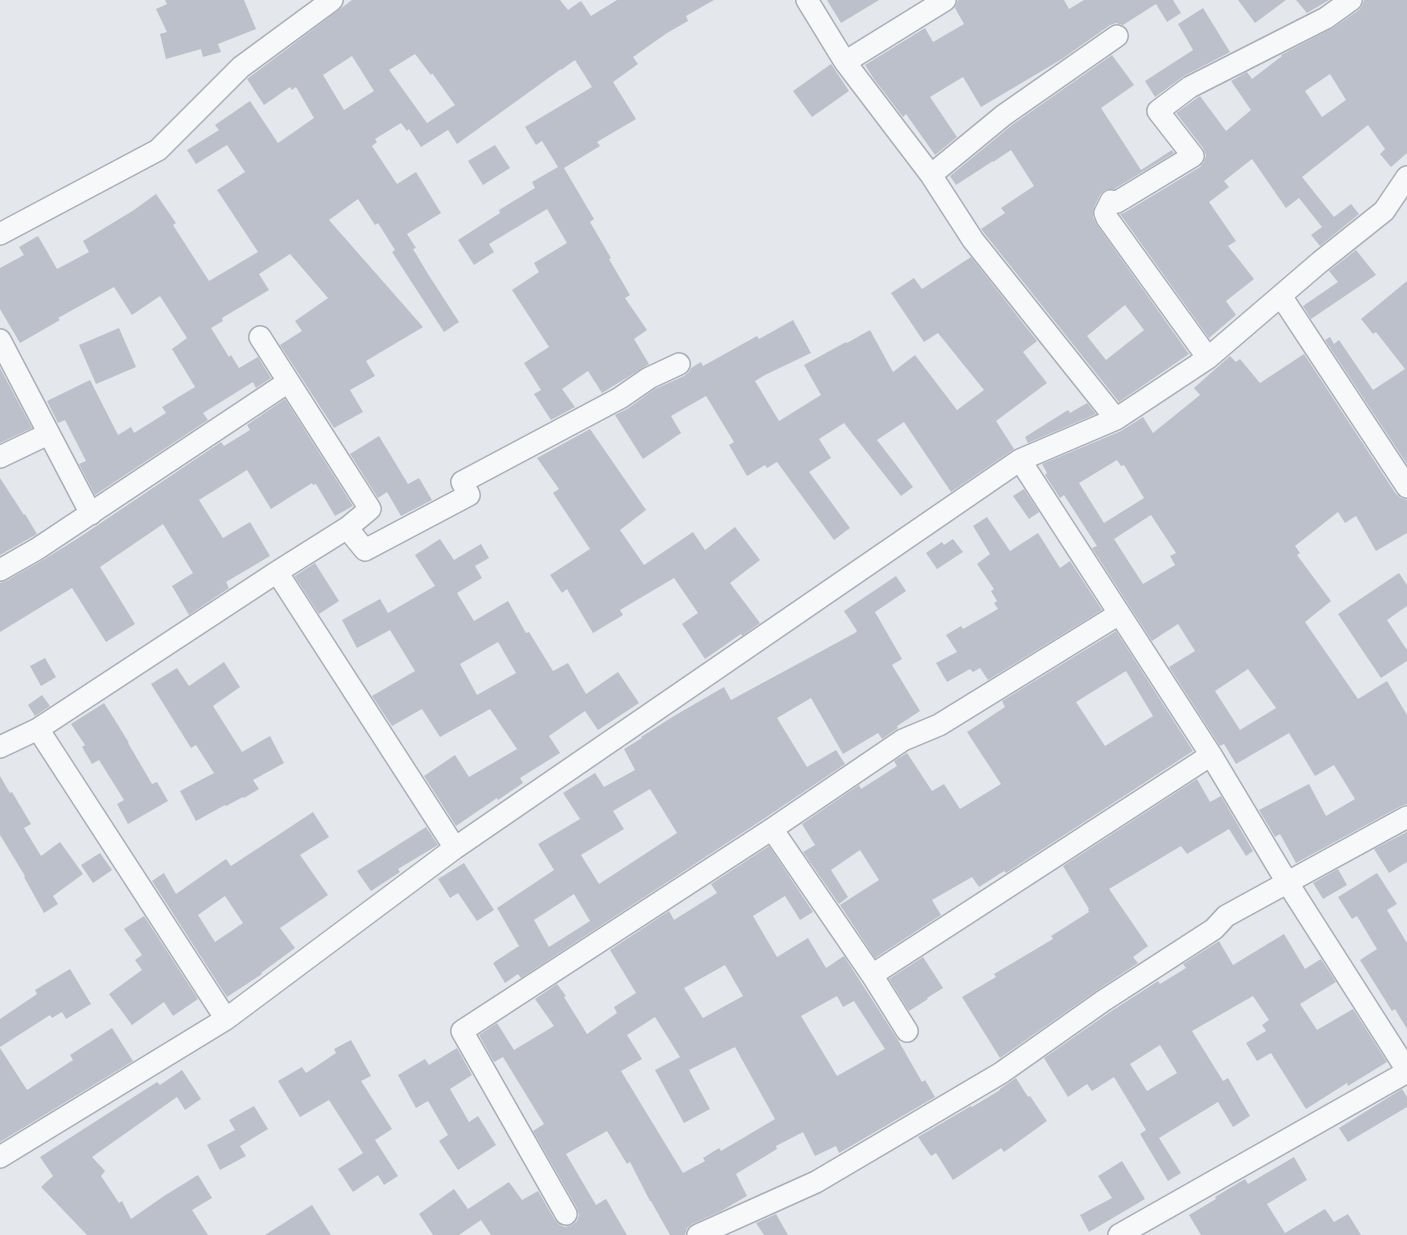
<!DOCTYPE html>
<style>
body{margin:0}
canvas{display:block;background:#e4e7ec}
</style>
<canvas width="1407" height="1235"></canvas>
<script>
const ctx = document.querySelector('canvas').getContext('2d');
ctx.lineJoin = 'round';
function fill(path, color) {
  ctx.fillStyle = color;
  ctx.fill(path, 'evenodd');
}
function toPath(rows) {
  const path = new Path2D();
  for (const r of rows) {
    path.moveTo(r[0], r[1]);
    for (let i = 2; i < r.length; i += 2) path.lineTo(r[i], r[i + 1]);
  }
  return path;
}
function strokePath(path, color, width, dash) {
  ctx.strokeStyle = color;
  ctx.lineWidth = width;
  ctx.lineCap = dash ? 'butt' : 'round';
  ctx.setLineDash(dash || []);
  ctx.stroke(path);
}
fill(toPath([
 [165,0,244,0,256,29,218,44,221,52,203,57,201,49,166,59,160,34,167,32,156,9,167,4],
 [352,0,560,0,568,10,581,1,591,16,617,0,714,0,686,16,688,21,667,33,633,57,638,64,613,82,636,119,597,142,600,146,564,168,594,219,590,222,611,258,609,259,630,295,625,298,647,330,634,339,649,364,602,393,588,371,562,389,575,407,551,420,534,394,541,390,524,363,549,347,512,290,539,272,534,263,567,243,547,209,489,244,494,252,474,265,458,240,500,213,499,210,535,188,532,182,558,167,542,141,536,145,525,127,592,87,575,60,561,70,561,69,457,144,448,130,421,147,409,129,407,131,401,123,375,139,377,142,372,146,397,184,416,172,441,213,407,234,416,248,413,249,428,274,459,322,444,332,392,252,395,250,378,223,375,225,358,199,329,220,423,327,366,361,375,376,350,390,363,412,334,428,280,345,302,331,295,321,328,298,290,254,259,274,269,290,222,318,223,321,211,328,229,357,231,355,239,368,258,357,271,378,256,388,253,382,203,413,208,420,95,495,79,464,86,461,65,420,58,423,47,401,90,380,118,435,131,427,134,433,166,413,162,407,195,387,172,349,187,338,160,296,132,315,114,287,58,318,60,320,20,343,0,309,0,268,24,255,19,247,38,236,57,269,89,252,83,241,134,210,156,194,176,223,173,225,209,281,258,252,217,190,245,172,227,145,196,164,187,150,219,130,215,125,250,101,278,143,314,118,296,87,292,90,290,87,264,105,247,79],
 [415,54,431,75,432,73,455,105,427,123,389,70],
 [352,56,374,91,344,110,323,75],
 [827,0,879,0,841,23],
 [958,0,1064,0,1069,9,1084,0,1173,0,1181,13,1167,22,1156,4,1123,25,1116,23,1110,25,1062,59,981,107,963,77,930,97,957,137,935,155,906,114,903,117,874,79,865,65,925,28,933,42,964,24,955,8],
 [1238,0,1286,0,1255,23],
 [1296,0,1329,0,1307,13],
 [1364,0,1407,0,1407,153,1391,167,1380,154,1385,149,1368,125,1302,177,1334,217,1351,204,1359,214,1320,246,1311,235,1322,227,1299,198,1286,208,1252,159,1224,181,1229,187,1209,202,1236,241,1228,246,1254,279,1226,301,1236,315,1209,338,1120,214,1124,213,1200,167,1204,162,1206,155,1203,148,1176,113,1200,96,1226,131,1251,110,1231,81,1247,72,1252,79,1282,56,1281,55,1333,28,1359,10,1362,6],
 [1330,74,1346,100,1322,117,1305,91],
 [1203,8,1230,52,1184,76,1155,97,1145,81,1193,50,1178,24],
 [1112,55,1134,85,1101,108,1141,170,1172,150,1174,153,1114,189,1105,190,1100,195,1094,207,1093,217,1097,225,1189,354,1119,402,981,229,1005,213,1001,208,1034,186,1011,150,993,162,993,161,956,185,950,176,1012,125],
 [1125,305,1144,330,1106,360,1087,336],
 [831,64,849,91,812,117,793,91],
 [495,145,510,168,483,185,468,161],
 [1356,250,1376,275,1311,319,1303,306,1338,282,1329,271],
 [971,257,1037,341,1023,352,1047,383,996,421,1014,449,951,492,904,422,877,440,913,487,901,496,844,423,819,439,831,458,809,472,850,528,834,540,777,462,767,468,765,465,747,476,729,445,734,442,706,396,671,416,681,433,643,459,615,415,627,409,655,389,684,376,689,372,691,368,701,362,703,366,757,336,759,339,793,320,811,353,765,375,755,381,779,421,821,395,804,365,846,342,847,343,870,330,893,372,915,355,957,410,984,390,938,333,924,342,891,293,914,278,922,289],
 [1407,281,1407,464,1325,340,1330,337,1334,344,1339,340,1373,390,1405,369,1376,332,1373,334,1361,319],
 [119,328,136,367,96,384,79,345],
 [1304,354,1396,494,1401,498,1407,500,1407,533,1376,551,1356,516,1345,523,1338,512,1295,546,1300,553,1297,555,1331,601,1305,622,1358,699,1387,681,1407,715,1407,804,1401,806,1296,863,1280,834,1275,837,1259,810,1309,784,1326,816,1355,799,1334,765,1315,776,1289,733,1236,764,1224,744,1220,746,1169,667,1195,651,1178,624,1152,641,1092,548,1097,546,1064,495,1060,498,1045,475,1047,473,1042,464,1121,431,1143,417,1153,433,1200,395,1194,388,1230,356,1236,362,1240,359,1260,383],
 [1117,460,1121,466,1124,465,1144,498,1104,523,1079,483],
 [1151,515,1176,553,1170,556,1175,565,1143,584,1114,539],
 [1248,669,1276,708,1240,730,1215,691],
 [0,368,32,428,0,443],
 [285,399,353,506,335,516,316,484,313,485,312,483,271,509,247,470,199,500,223,538,250,522,270,556,226,582,229,588,189,615,172,586,193,573,163,524,100,567,135,624,106,642,72,588,0,632,0,583,6,581,43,560,80,537,221,442,224,446,250,430,247,425],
 [1087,403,1096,414,1028,443,1025,437,1068,410,1070,413],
 [590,429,646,510,620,530,644,565,693,532,705,550,735,527,760,560,730,583,760,623,742,636,741,634,705,659,682,624,698,613,674,578,620,610,623,615,593,633,567,589,562,593,550,575,590,549,553,493,559,489,537,458],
 [379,436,408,484,419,478,432,500,401,516,387,492,378,498,350,454],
 [0,478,24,515,25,514,37,534,0,555],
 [1024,489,1039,512,1029,519,1013,496],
 [987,517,1010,551,1038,533,1060,568,1070,561,1102,610,988,680,980,668,973,672,970,669,947,682,936,663,957,652,946,635,961,626,963,629,998,609,994,603,997,601,991,591,994,589,977,564,990,554,973,526],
 [440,539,454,560,481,544,489,558,475,566,482,578,457,593,474,621,508,601,526,633,529,632,553,671,568,663,586,694,618,672,639,703,598,730,585,711,549,736,560,753,520,778,523,783,498,800,497,798,456,826,424,776,455,755,469,777,517,749,490,709,440,737,422,709,392,726,372,696,415,671,390,630,357,648,342,620,380,599,388,613,435,586,415,555],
 [498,642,516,673,477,695,460,664],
 [953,539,963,552,937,569,926,553,942,542,944,545],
 [315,563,339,601,319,614,295,577,295,576],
 [1399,573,1407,585,1407,606,1387,620,1407,650,1407,661,1381,678,1338,614],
 [896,576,906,591,875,612,902,659,892,665,920,711,897,726,898,728,882,739,878,733,843,754,811,698,777,718,807,767,836,750,845,764,765,818,521,978,518,974,505,983,493,963,519,946,497,908,554,870,538,844,580,819,563,793,595,773,604,787,635,770,624,749,642,738,641,737,674,716,724,687,731,700,855,633,857,631,844,611],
 [650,789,677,833,599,884,581,855,624,829,613,811],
 [574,894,590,921,549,947,534,920],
 [1116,631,1193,751,1006,873,1004,871,979,887,972,877,932,900,941,915,875,958,840,905,879,880,860,850,831,870,848,897,839,904,803,852,815,845,802,824,859,785,861,789,897,766,894,761,907,753,932,791,944,784,960,809,1001,784,967,732,1005,707,1002,701],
 [1126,671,1153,716,1105,746,1076,702],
 [45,658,56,677,41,686,30,666],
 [224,662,240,687,213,706,242,752,270,736,284,763,253,780,259,789,244,798,243,797,226,806,225,805,196,821,180,791,214,773,196,745,191,748,151,684,177,668,189,686],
 [42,695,50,706,35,716,28,705],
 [104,703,118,725,129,743,128,743,152,784,157,782,168,801,128,824,117,804,124,800,99,760,92,764,82,747,85,745,71,724],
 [0,776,10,793,12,792,31,824,24,828,41,856,60,842,83,874,53,896,58,904,44,913,24,877,25,876,0,835],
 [1197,779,1210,802,1221,796,1253,851,1246,856,1229,829,1187,854,1181,846,1109,889,1148,946,1133,957,1138,963,1096,991,1000,1058,962,997,996,977,994,974,1053,939,1051,936,1089,912,1088,910,1089,909,1063,866],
 [313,812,329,837,300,855,328,895,280,928,295,948,261,973,262,974,227,997,152,881,164,873,176,894,226,859,231,866],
 [225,896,243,923,215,942,198,915],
 [426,827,438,845,398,869,400,872,371,891,357,871],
 [1407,832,1407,862,1389,873,1374,849],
 [769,846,813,912,800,920,785,896,753,916,777,957,808,938,826,968,844,956,898,1040,922,1082,925,1080,935,1097,839,1153,836,1146,815,1156,803,1132,776,1146,777,1149,736,1174,747,1196,721,1211,692,1224,687,1228,685,1235,670,1235,651,1201,650,1201,630,1162,627,1164,607,1131,566,1154,596,1205,606,1199,627,1235,491,1235,481,1220,459,1235,433,1235,419,1214,454,1189,468,1209,509,1182,522,1200,538,1191,555,1220,560,1225,565,1227,572,1225,577,1221,579,1215,577,1208,533,1131,544,1124,503,1057,494,1062,479,1035,497,1023,514,1050,554,1026,535,999,557,984,566,996,564,997,587,1034,617,1013,614,1007,636,993,610,950,669,911,674,920,717,893,711,884],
 [725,965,743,996,703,1018,684,988],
 [837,996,843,1007,854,1001,885,1049,837,1076,801,1016],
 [655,1017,680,1057,655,1070,684,1123,710,1109,689,1070,735,1047,775,1119,721,1151,719,1148,703,1158,705,1161,683,1173,621,1071,642,1059,627,1035],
 [100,853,112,870,93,883,81,865],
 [464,863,494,910,477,921,458,893,450,898,438,879],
 [1338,869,1347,885,1323,899,1313,883],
 [1377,873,1397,904,1387,910,1407,943,1407,1029,1395,1009,1392,1011,1360,960,1377,949,1357,916,1352,919,1338,897],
 [144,916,198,999,173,1016,164,1002,132,1025,109,994,142,970,135,960,142,955,124,929],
 [1284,934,1305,969,1321,959,1336,982,1300,1004,1317,1030,1353,1009,1387,1062,1348,1086,1347,1083,1306,1109,1271,1053,1257,1061,1246,1043,1266,1031,1262,1025,1269,1020,1253,996,1192,1031,1223,1081,1228,1078,1250,1116,1233,1127,1218,1102,1159,1138,1181,1173,1168,1181,1140,1134,1146,1130,1114,1077,1092,1091,1087,1084,1068,1097,1044,1058,1110,1012,1158,981,1160,984,1186,968,1183,964,1219,941,1233,965],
 [1160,1045,1177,1073,1147,1091,1130,1064],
 [923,957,943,988,927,998,928,999,909,1011,889,979],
 [70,969,91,1004,66,1019,62,1012,52,1018,50,1015,0,1047,0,1019,37,994,35,990],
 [112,1028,133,1061,0,1142,0,1048,27,1090,73,1060,70,1055],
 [351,1040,371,1076,361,1081,392,1129,375,1140,398,1176,384,1185,378,1175,353,1192,338,1169,363,1153,329,1100,300,1117,278,1081,302,1067,306,1073,336,1053,334,1049],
 [457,1048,472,1075,450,1089,469,1122,478,1116,496,1145,458,1170,439,1141,448,1135,428,1101,416,1108,398,1075,425,1059,429,1065],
 [182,1070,201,1099,185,1110,177,1097,92,1157,105,1171,101,1176,119,1203,122,1201,131,1219,164,1196,198,1175,212,1198,192,1210,208,1235,87,1235,41,1187,53,1176,40,1157,157,1082,160,1085],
 [1016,1078,1028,1097,1030,1096,1047,1121,1004,1152,1001,1148,953,1180,936,1153,931,1156,918,1137,971,1106,972,1107,1000,1090,1000,1089],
 [1402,1089,1407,1097,1407,1107,1348,1142,1339,1128],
 [254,1106,268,1129,240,1146,246,1156,220,1170,207,1145,235,1130,229,1120],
 [1294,1157,1307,1180,1267,1204,1285,1233,1325,1209,1334,1222,1348,1214,1361,1235,1201,1235,1189,1215,1216,1199,1215,1197,1245,1179,1248,1184],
 [1122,1161,1145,1199,1089,1232,1080,1215,1112,1198,1098,1176],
 [312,1205,331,1235,265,1235],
 [776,1214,788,1235,764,1235,756,1223]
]), '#bbc0ca');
const street = toPath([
 [807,0,845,62,931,175,973,240,1116,419],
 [845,62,945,0],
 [931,175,1004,115,1117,36],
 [0,234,158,150,241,67,332,0],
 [1281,296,1407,487],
 [0,340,91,514],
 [1208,358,1107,218,1105,213,1111,201,1117,202,1193,156,1158,111,1190,87,1326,18,1351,0],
 [0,457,48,434],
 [1020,460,1211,755,1287,882,1407,1070],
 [347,528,365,550,469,495,462,482,620,398,649,378,679,364],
 [0,570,37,549,288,382],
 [277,572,455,848],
 [38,729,226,1019],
 [0,747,38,729,277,572,347,528,370,509,260,337],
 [772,829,872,975,907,1031],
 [872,975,1211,755],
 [0,1157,226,1019,455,848,1020,460,1116,419,1208,358,1320,262,1384,211,1407,177],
 [566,1214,462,1031,772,829,903,740,939,725,1119,614],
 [698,1235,816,1182,1001,1073,1103,1001,1214,929,1226,916,1407,817],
 [1119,1235,1407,1072]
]);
strokePath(street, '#a9aeb7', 24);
strokePath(street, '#f7f8fa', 21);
</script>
